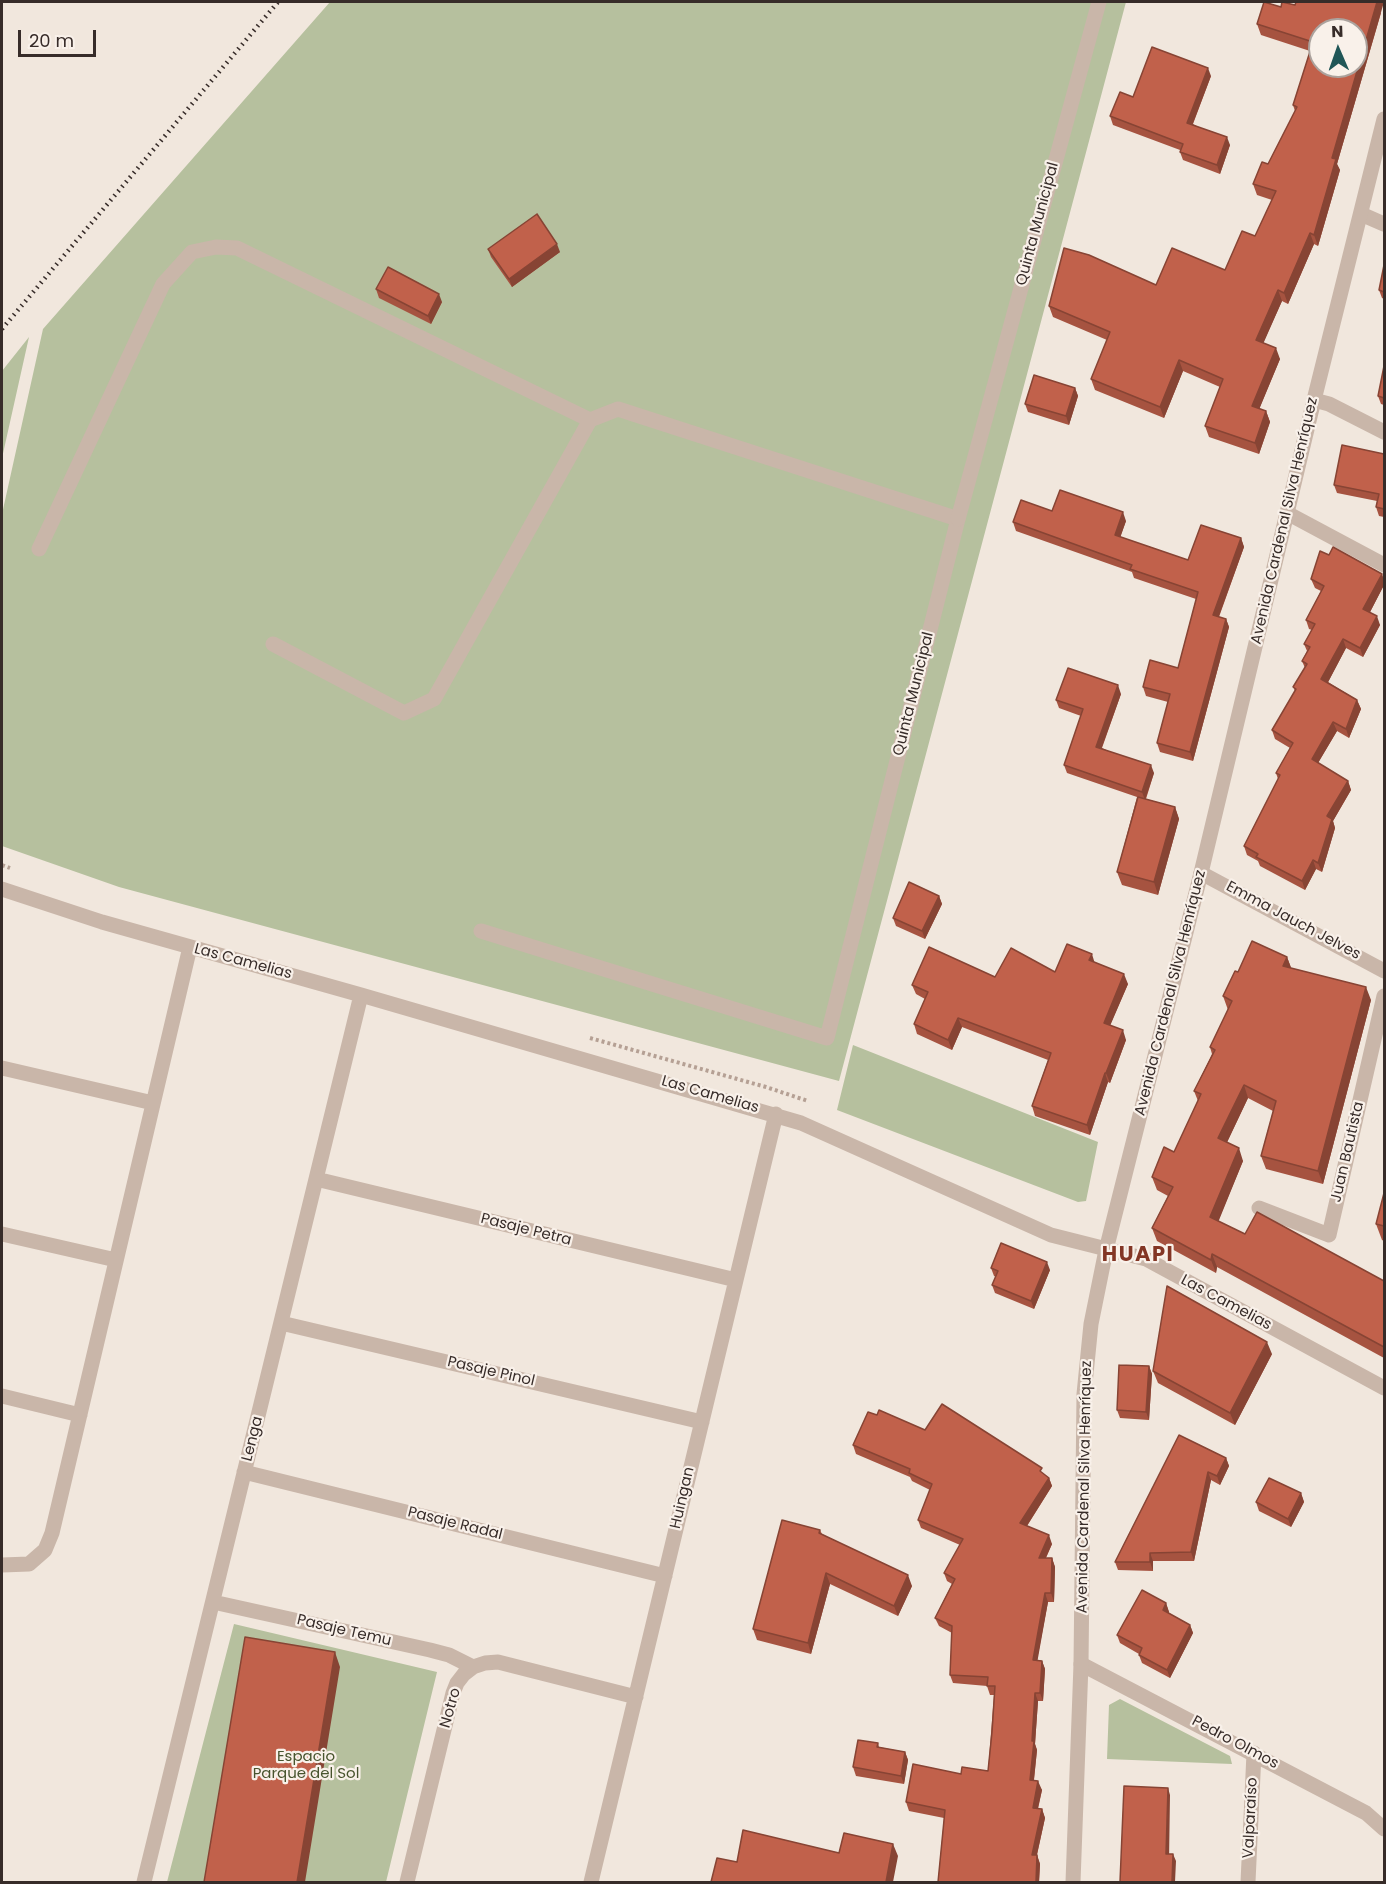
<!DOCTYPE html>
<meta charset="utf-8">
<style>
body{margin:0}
#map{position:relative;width:1386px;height:1884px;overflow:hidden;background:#f1e7dd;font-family:Poppins,sans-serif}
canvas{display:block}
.frame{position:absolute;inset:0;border:3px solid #372c29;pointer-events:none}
.north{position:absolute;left:1308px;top:18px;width:60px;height:60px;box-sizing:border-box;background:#f9f1ea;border:2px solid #aba29d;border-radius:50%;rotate:358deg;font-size:16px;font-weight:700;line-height:24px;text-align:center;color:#372c29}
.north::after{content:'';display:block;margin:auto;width:21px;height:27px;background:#205657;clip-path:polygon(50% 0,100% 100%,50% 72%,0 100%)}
.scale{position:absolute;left:18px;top:30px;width:78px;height:27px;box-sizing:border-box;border:3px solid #372c29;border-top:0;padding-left:8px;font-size:18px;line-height:21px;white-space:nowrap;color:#372c29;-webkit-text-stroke:4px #f9f1ea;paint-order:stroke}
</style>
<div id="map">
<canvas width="1386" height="1884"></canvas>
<div class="frame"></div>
<div class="north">N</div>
<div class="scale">20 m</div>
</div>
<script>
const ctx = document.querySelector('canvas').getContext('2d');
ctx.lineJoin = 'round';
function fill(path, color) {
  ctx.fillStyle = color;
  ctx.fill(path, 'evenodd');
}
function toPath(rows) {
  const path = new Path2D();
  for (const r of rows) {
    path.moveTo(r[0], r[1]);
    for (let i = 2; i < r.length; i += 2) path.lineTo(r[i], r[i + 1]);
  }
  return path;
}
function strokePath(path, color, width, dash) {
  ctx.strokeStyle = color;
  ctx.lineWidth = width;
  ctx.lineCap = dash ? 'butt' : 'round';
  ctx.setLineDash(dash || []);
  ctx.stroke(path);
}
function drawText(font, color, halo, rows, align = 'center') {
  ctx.font = font + ' Poppins,sans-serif';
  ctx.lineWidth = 4.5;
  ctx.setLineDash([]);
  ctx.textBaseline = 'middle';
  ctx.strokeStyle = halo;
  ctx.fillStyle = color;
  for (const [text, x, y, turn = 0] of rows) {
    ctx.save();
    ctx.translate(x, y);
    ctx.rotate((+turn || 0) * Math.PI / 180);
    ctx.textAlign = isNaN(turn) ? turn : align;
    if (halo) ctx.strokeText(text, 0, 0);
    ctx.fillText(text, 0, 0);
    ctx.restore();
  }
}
fill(toPath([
 [330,2,1126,2,839,1081,119,887,2,846,2,514,43,329],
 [29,337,2,458,2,371],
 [853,1045,1098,1142,1086,1201,1078,1202,837,1110],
 [234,1624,437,1672,386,1882,167,1882],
 [1120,1699,1230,1756,1232,1764,1107,1759,1109,1705]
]), '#b6c09e');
strokePath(toPath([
 [2,865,10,868],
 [590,1038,766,1087,808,1101]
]), '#b5a094', 4, [3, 3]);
strokePath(toPath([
 [39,549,163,284,192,252,216,247,237,248,590,420],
 [273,644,404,713,434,699,590,420,618,409,958,519,827,1038,481,931],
 [1259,1208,1329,1235,1384,996]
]), '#c9b6a9', 15);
strokePath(toPath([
 [1361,214,1384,224],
 [1314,400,1329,404,1384,432],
 [1287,513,1384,565],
 [958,519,1099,2],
 [1201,873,1384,971],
 [2,889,102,922,361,995,801,1123,1051,1235,1146,1259,1384,1388],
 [2,1068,153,1103],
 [316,1179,736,1280],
 [2,1234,116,1260],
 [281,1323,702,1422],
 [2,1396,80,1415],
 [244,1472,665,1576],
 [2,1565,29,1564,45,1550,52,1533,190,947],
 [213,1602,430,1650,449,1655,473,1667],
 [1081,1664,1366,1813,1384,1829],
 [144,1882,361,995],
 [407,1882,453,1693,457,1683,464,1674,473,1667,485,1663,498,1662,636,1697],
 [591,1882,776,1114],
 [1248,1882,1254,1753]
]), '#c9b6a9', 15);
strokePath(toPath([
 [1073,1882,1081,1664,1084,1394,1091,1324,1106,1250,1201,873,1314,400,1384,119]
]), '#c9b6a9', 15);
strokePath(toPath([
 [2,329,278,2]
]), '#372c29', 4.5, [1.5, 4.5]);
fill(toPath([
 [1295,5,1381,13,1337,164,1340,170,1318,246,1314,244,1288,304,1282,301,1263,343,1280,359,1259,409,1266,411,1270,422,1259,454,1209,437,1205,426,1220,387,1183,371,1164,418,1095,390,1091,379,1107,340,1053,317,1049,306,1225,270,1255,236,1272,200,1257,195,1253,184,1268,164,1295,111,1293,105,1310,51,1261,35,1257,24,1281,7],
 [1211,76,1193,124,1230,145,1220,174,1183,160,1180,152,1180,150,1113,125,1110,116,1133,97],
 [488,249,560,252,512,287,491,257],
 [1384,265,1384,299,1382,298,1379,290],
 [376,289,442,302,431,324,379,298],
 [1384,366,1384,405,1381,404,1378,396],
 [1075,388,1078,396,1069,425,1028,412,1025,404],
 [1384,454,1384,517,1379,516,1376,507,1377,501,1337,493,1334,485],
 [1052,511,1126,521,1120,537,1188,560,1241,538,1244,547,1219,617,1226,619,1229,627,1193,761,1160,752,1157,743,1168,702,1146,696,1143,687,1178,668,1196,599,1134,578,1132,572,1016,531,1013,522],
 [1329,555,1382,574,1384,581,1384,585,1370,612,1380,625,1363,657,1346,648,1328,682,1357,700,1361,709,1349,738,1337,731,1318,763,1348,781,1351,790,1333,821,1335,828,1322,872,1316,869,1305,890,1260,866,1258,861,1247,855,1244,846,1278,779,1276,773,1290,748,1275,739,1272,730,1295,691,1293,687,1305,668,1302,661,1307,651,1304,644,1312,630,1309,629,1306,620,1321,591,1315,588,1311,579],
 [1121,694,1102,748,1154,773,1146,799,1175,807,1179,819,1158,895,1122,885,1117,872,1137,797,1067,773,1064,765,1081,716,1059,708,1056,700],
 [939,896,942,904,925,939,896,926,893,918],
 [1287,957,1291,968,1371,1000,1323,1184,1266,1169,1261,1156,1273,1111,1248,1098,1227,1142,1243,1161,1218,1221,1245,1234,1384,1281,1384,1358,1217,1267,1216,1273,1157,1241,1152,1228,1168,1196,1157,1190,1152,1177,1174,1152,1198,1101,1194,1091,1212,1054,1210,1047,1228,1010,1223,996,1238,972],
 [1095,962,1128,984,1110,1025,1126,1040,1110,1083,1108,1082,1090,1135,1035,1116,1032,1106,1048,1060,962,1027,952,1050,917,1034,914,1024,925,999,916,994,912,985,995,977,1055,972],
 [1384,1193,1384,1241,1382,1240,1376,1224],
 [991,1268,1050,1270,1034,1309,995,1293,992,1285,996,1277,994,1276],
 [1272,1354,1235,1425,1158,1383,1153,1371],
 [1149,1366,1152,1374,1149,1420,1120,1418,1117,1410],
 [925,1430,1045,1475,1049,1478,1052,1486,1027,1526,1052,1544,1046,1558,1052,1558,1055,1567,1054,1602,1048,1602,1037,1660,1042,1661,1045,1669,1043,1701,1038,1701,1035,1744,1037,1750,1034,1780,1042,1790,1038,1809,1042,1809,1045,1818,1037,1855,1040,1864,1039,1882,938,1882,944,1818,909,1811,906,1802,961,1774,988,1771,994,1695,990,1695,987,1686,953,1683,950,1675,952,1633,939,1626,935,1618,952,1584,947,1581,944,1573,960,1545,921,1528,918,1520,930,1490,912,1481,910,1477,856,1454,853,1445],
 [1179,1435,1226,1458,1229,1466,1220,1485,1211,1480,1194,1561,1153,1561,1153,1571,1118,1570,1115,1562],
 [1301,1493,1304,1502,1291,1527,1259,1511,1256,1502],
 [820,1530,822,1534,912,1586,898,1616,830,1584,811,1654,757,1640,753,1629],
 [1166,1603,1169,1612,1169,1613,1190,1625,1193,1633,1170,1678,1142,1663,1139,1655,1139,1654,1120,1643,1117,1635],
 [878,1743,879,1747,905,1752,908,1760,904,1784,856,1776,853,1767]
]), '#a65340');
fill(toPath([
 [1377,2,1384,2,1337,164,1340,170,1318,246,1314,235,1332,158],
 [1208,68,1211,76,1190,131,1187,123],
 [1227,137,1230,145,1220,174,1217,165],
 [1310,233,1314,244,1288,304,1284,293],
 [557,244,560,252,512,287,509,279],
 [1278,290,1282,301,1260,351,1256,340],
 [439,294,442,302,431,324,428,316],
 [1276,348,1280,359,1256,417,1252,406],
 [1179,360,1183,371,1164,418,1160,407],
 [1075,388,1078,396,1069,425,1066,416],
 [1266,411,1270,422,1259,454,1255,443],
 [1123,512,1126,521,1118,544,1115,535],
 [1241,538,1244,547,1216,624,1213,615],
 [1382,574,1384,581,1384,585,1367,618,1363,609],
 [1377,616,1380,625,1363,657,1360,648],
 [1226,619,1229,627,1193,761,1190,752],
 [1343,639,1346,648,1325,688,1321,679],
 [1118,685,1121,694,1099,755,1096,747],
 [1357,700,1361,709,1349,738,1346,729],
 [1333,722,1337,731,1315,768,1312,759],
 [1151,765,1154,773,1145,800,1142,792],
 [1348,781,1351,790,1333,821,1335,828,1322,872,1318,863,1327,816],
 [1175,807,1179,819,1158,895,1154,882],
 [1313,860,1316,869,1305,890,1302,881],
 [939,896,942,904,925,939,922,931],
 [1092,954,1095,964,1089,960],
 [1287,957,1292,970,1283,966],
 [1124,974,1128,984,1107,1033,1104,1023],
 [1366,987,1371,1000,1323,1184,1318,1171],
 [958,1018,962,1027,952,1050,948,1040],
 [1123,1030,1126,1040,1110,1083,1106,1073],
 [1105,1073,1108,1082,1090,1135,1087,1125],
 [1244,1085,1248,1098,1223,1151,1218,1138],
 [1239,1148,1243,1161,1215,1230,1210,1217],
 [1212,1254,1217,1267,1216,1273,1211,1260],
 [1047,1262,1050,1270,1034,1309,1031,1301],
 [1267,1342,1272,1354,1235,1425,1230,1413],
 [1149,1366,1152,1374,1149,1420,1146,1412],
 [1226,1458,1229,1466,1220,1485,1217,1476],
 [1208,1472,1211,1480,1194,1561,1191,1552],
 [1049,1478,1052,1486,1023,1532,1020,1523],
 [1301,1493,1304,1502,1291,1527,1288,1519],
 [1049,1535,1052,1544,1042,1566,1039,1558],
 [1150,1553,1153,1561,1153,1571,1150,1562],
 [1052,1558,1055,1567,1054,1602,1051,1593],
 [826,1573,830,1584,811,1654,808,1643],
 [908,1575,912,1586,898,1616,894,1606],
 [1045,1593,1048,1602,1036,1669,1033,1660],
 [1166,1603,1169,1612,1166,1618,1163,1610],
 [1190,1625,1193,1633,1170,1678,1167,1670],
 [335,1652,340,1667,305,1882,297,1882],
 [1042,1661,1045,1669,1043,1701,1040,1693],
 [1035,1693,1038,1701,1035,1744,1037,1750,1033,1788,1030,1780],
 [905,1752,908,1760,904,1784,901,1776],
 [1038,1781,1042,1790,1036,1816,1033,1808],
 [1168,1788,1170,1795,1169,1861,1166,1854],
 [1042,1809,1045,1818,1035,1863,1032,1855],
 [893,1844,898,1856,893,1882,886,1882],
 [1173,1854,1176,1861,1175,1882,1172,1882],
 [1037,1855,1040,1864,1039,1882,1036,1882]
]), '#874434');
const building = toPath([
 [1264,2,1281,7,1282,2,1295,5,1296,2,1377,2,1332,158,1336,159,1314,235,1310,233,1284,293,1278,290,1256,340,1276,348,1252,406,1266,411,1255,443,1205,426,1223,379,1179,360,1160,407,1091,379,1110,332,1049,306,1064,248,1089,255,1156,285,1172,248,1225,270,1242,231,1255,236,1276,191,1253,184,1262,162,1268,164,1297,107,1293,105,1313,42,1257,24,1264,2],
 [1320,30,1356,30,1356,66,1320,66,1320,30],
 [1152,47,1208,68,1187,123,1227,137,1217,165,1180,152,1183,144,1110,116,1120,92,1133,97,1152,47],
 [537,214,557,244,509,279,488,249,537,214],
 [1384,265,1384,292,1379,290,1384,265],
 [388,267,439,294,428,316,376,289,388,267],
 [1384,366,1384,398,1378,396,1384,366],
 [1034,375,1075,388,1066,416,1025,404,1034,375],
 [1342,445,1384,454,1384,509,1376,507,1379,494,1334,485,1342,445],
 [1060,490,1123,512,1115,535,1188,560,1201,525,1241,538,1213,615,1226,619,1190,752,1157,743,1170,694,1143,687,1150,660,1178,668,1198,592,1130,569,1132,565,1013,522,1021,500,1052,511,1060,490],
 [1333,547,1382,574,1363,609,1377,616,1360,648,1343,639,1321,679,1357,700,1346,729,1333,722,1312,759,1348,781,1327,816,1332,819,1318,863,1313,860,1302,881,1256,857,1258,854,1244,846,1280,775,1276,773,1293,743,1272,730,1296,689,1293,687,1307,664,1302,661,1310,647,1304,644,1315,624,1306,620,1324,586,1311,579,1320,551,1329,555,1333,547],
 [1068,668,1118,685,1096,747,1151,765,1142,792,1064,765,1083,709,1056,700,1068,668],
 [1138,797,1175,807,1154,882,1117,872,1138,797],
 [909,882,939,896,922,931,893,918,909,882],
 [1252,941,1287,957,1283,966,1366,987,1318,1171,1261,1156,1276,1101,1244,1085,1218,1138,1239,1148,1210,1217,1245,1234,1257,1212,1384,1281,1384,1347,1212,1254,1211,1260,1152,1228,1173,1187,1152,1177,1164,1147,1174,1152,1201,1094,1194,1091,1215,1050,1210,1047,1232,1001,1223,996,1235,971,1238,972,1252,941],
 [1067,944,1092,954,1089,960,1124,974,1104,1023,1123,1030,1106,1073,1105,1073,1087,1125,1032,1106,1051,1053,958,1018,948,1040,914,1024,928,992,912,985,929,947,995,977,1011,948,1055,972,1067,944],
 [1384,1193,1384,1226,1376,1224,1384,1193],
 [1001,1243,1047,1262,1031,1301,992,1285,998,1271,991,1268,1001,1243],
 [1167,1286,1267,1342,1230,1413,1153,1371,1167,1286],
 [1119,1365,1149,1366,1146,1412,1117,1410,1119,1365],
 [942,1404,1042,1468,1040,1471,1049,1478,1020,1523,1049,1535,1039,1558,1052,1558,1051,1593,1045,1593,1033,1660,1042,1661,1040,1693,1035,1693,1032,1741,1034,1741,1030,1780,1038,1781,1033,1808,1042,1809,1032,1855,1037,1855,1036,1882,938,1882,945,1810,906,1802,913,1764,961,1774,962,1767,988,1771,992,1732,995,1686,987,1686,988,1677,950,1675,952,1626,935,1618,955,1579,944,1573,963,1539,918,1520,932,1484,909,1473,910,1469,853,1445,868,1412,877,1415,879,1410,925,1430,942,1404],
 [1179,1435,1226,1458,1217,1476,1208,1472,1191,1552,1150,1553,1150,1562,1115,1562,1179,1435],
 [1269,1478,1301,1493,1288,1519,1256,1502,1269,1478],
 [782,1520,820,1530,819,1533,908,1575,894,1606,826,1573,808,1643,753,1629,782,1520],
 [1142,1590,1166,1603,1163,1610,1190,1625,1167,1670,1139,1655,1142,1648,1117,1635,1142,1590],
 [245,1637,335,1652,297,1882,204,1882,245,1637],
 [858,1740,878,1743,877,1747,905,1752,901,1776,853,1767,858,1740],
 [1124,1786,1168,1788,1166,1854,1173,1854,1172,1882,1120,1882,1124,1786],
 [743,1830,839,1853,844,1833,893,1844,886,1882,711,1882,717,1858,737,1862,743,1830]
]);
fill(building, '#c1614b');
strokePath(building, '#874434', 1.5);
drawText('15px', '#372c29', '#f9f1ea', [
 ["Quinta Municipal",1038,224,-75],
 ["Avenida Cardenal Silva Henríquez",1285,521,-77],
 ["Quinta Municipal",914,694,-76],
 ["Emma Jauch Jelves",1293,921,28],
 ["Las Camelias",243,962,15],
 ["Avenida Cardenal Silva Henríquez",1171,993,-76],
 ["Las Camelias",710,1095,16],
 ["Juan Bautista",1348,1152,-77],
 ["Pasaje Petra",526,1230,14],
 ["Las Camelias",1226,1303,28],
 ["Pasaje Pinol",491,1372,13],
 ["Lenga",253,1439,-76],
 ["Avenida Cardenal Silva Henríquez",1085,1487,-89],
 ["Huingan",683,1498,-77],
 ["Pasaje Radal",455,1524,14],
 ["Pasaje Temu",344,1631,13],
 ["Notro",451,1708,-74],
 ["Pedro Olmos",1235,1743,28],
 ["Valparaíso",1251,1818,-87]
]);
drawText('15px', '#48542e', '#f9f1ea', [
 ["Espacio",306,1757],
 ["Parque del Sol",306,1774]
]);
ctx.letterSpacing = '1.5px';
drawText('bold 21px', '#833625', '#f9f1ea', [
 ["HUAPI",1138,1256]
]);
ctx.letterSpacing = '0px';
</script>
